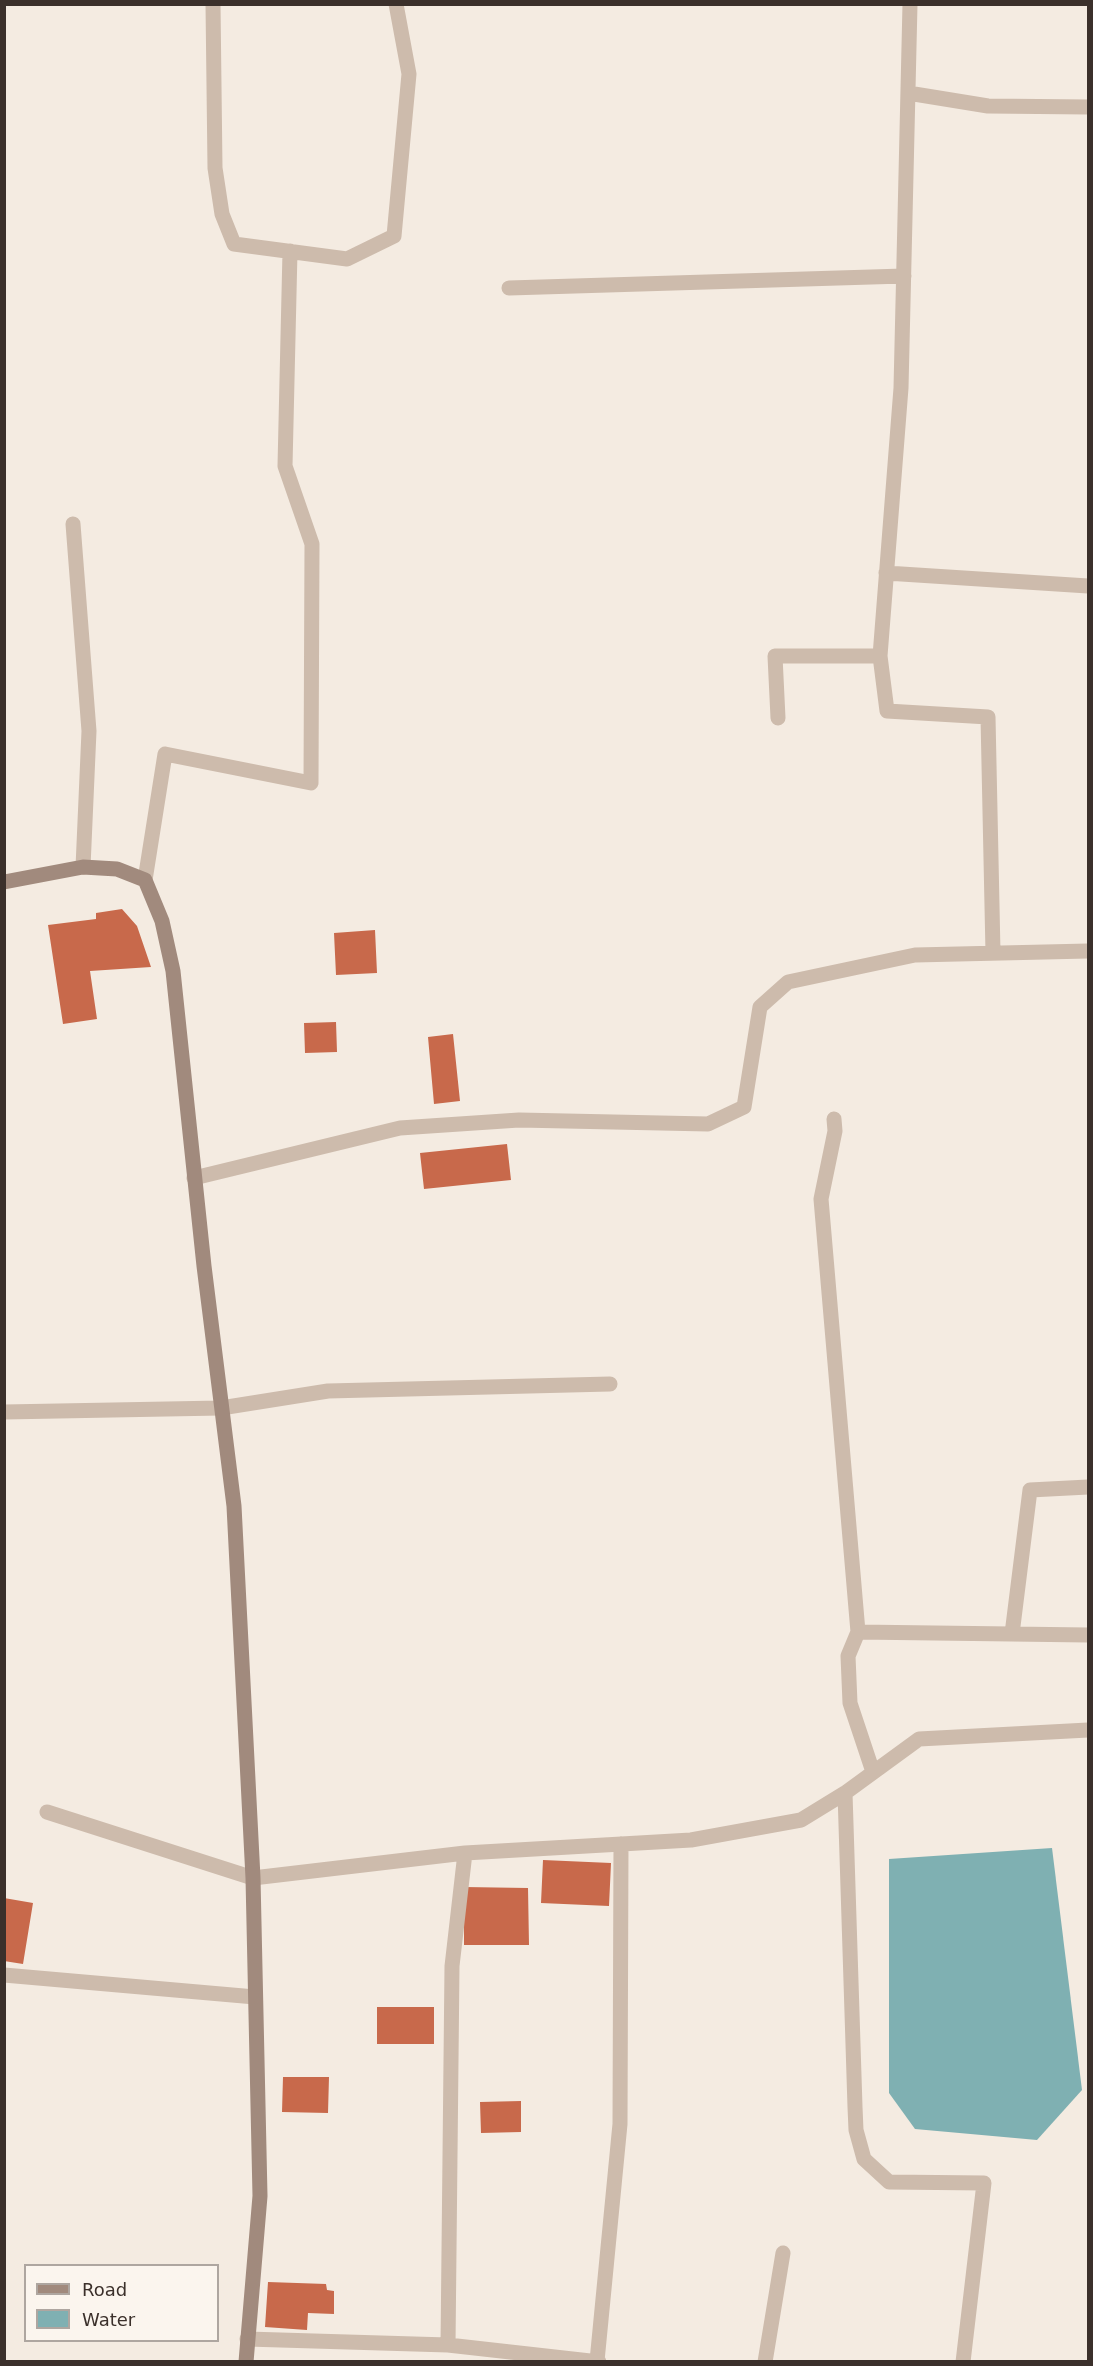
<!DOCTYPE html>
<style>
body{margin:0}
#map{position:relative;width:1093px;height:2366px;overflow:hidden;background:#f4ebe1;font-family:"DejaVu Sans",sans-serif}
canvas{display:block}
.frame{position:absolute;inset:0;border:6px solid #3b302b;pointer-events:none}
.legend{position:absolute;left:24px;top:2264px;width:195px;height:78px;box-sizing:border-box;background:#fbf5ee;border:2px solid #aea6a0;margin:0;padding:8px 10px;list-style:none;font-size:18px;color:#3b302b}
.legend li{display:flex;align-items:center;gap:12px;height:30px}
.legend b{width:30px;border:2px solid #aea6a0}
</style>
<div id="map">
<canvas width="1093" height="2366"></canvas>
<div class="frame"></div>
<ul class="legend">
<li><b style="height:8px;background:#a18a7d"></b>Road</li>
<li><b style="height:16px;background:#7fb0b2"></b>Water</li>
</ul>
</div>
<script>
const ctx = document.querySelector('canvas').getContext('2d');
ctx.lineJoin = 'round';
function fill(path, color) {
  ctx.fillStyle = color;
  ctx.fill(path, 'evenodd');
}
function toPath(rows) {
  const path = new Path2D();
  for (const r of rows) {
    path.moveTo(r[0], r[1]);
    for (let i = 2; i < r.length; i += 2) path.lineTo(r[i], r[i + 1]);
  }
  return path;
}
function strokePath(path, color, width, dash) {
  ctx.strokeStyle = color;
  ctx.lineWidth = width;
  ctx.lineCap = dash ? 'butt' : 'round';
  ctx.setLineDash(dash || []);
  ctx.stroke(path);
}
fill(toPath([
 [1052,1848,1082,2090,1037,2140,915,2129,889,2093,889,1859]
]), '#7fb0b2');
fill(toPath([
 [122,909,137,926,151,967,90,971,97,1019,63,1024,48,925,96,919,96,913],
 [375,930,377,973,336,975,334,933],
 [336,1022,337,1052,305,1053,304,1023],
 [453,1034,460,1101,434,1104,428,1037],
 [507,1144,511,1180,424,1189,420,1153],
 [543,1860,611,1863,609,1906,541,1903],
 [464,1887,528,1888,529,1945,464,1945],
 [4,1898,33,1903,23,1964,4,1961],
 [377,2007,434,2007,434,2044,377,2044],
 [283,2077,329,2077,328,2113,282,2112],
 [521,2101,521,2132,481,2133,480,2102],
 [268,2282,326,2284,327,2290,334,2291,334,2314,308,2313,307,2330,265,2327]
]), '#c8694b');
strokePath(toPath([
 [213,4,215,168,222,214,234,244,347,259,394,236,409,74,396,4],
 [908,93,988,106,1088,107],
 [509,288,904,276],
 [73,524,89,731,83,867],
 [886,573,1088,586],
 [880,656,887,711,988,717,993,953],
 [778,718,775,656,880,656,901,388,910,4],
 [145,880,165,754,311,783,312,544,285,466,290,251],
 [834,1119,835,1131,821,1199,858,1632,848,1656,850,1703,873,1772],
 [194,1178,400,1128,519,1120,708,1124,744,1107,760,1007,788,982,915,955,1088,951],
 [4,1412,221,1408,328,1391,610,1384],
 [858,1632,1088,1635],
 [1012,1634,1030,1490,1088,1487],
 [845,1793,855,2107,856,2130,864,2159,889,2182,984,2183,963,2362],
 [47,1812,253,1878,465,1853,691,1840,801,1820,845,1793,919,1739,1088,1730],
 [4,1975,255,1997],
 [247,2339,448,2345,599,2362],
 [448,2345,452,1966,465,1853],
 [597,2361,620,2124,621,1844],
 [765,2362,783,2253]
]), '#cdbbac', 15);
strokePath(toPath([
 [4,882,83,867,117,869,145,880,162,921,173,971,204,1266,234,1506,253,1878,260,2196,246,2362]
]), '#a18a7d', 15);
</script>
